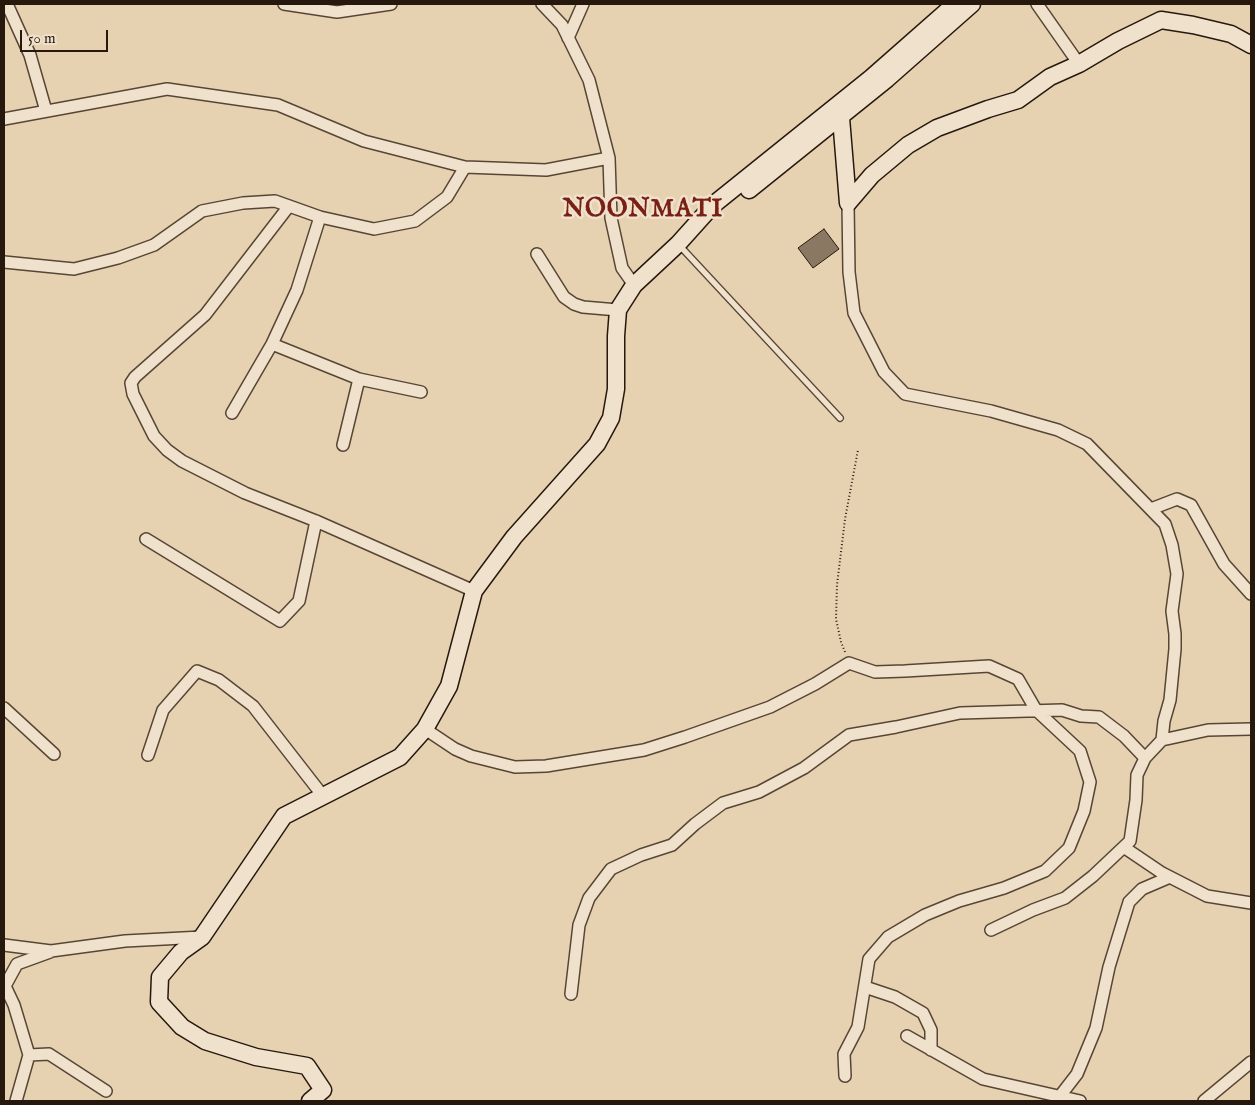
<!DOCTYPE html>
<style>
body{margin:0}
#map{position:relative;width:1255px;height:1105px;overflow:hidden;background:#e6d1b1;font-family:"IM FELL English",serif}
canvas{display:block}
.frame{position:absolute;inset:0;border:5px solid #27180d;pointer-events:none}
.scale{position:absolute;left:20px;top:30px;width:88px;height:22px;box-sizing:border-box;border:2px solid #27180d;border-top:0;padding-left:6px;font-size:15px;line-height:18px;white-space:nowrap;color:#27180d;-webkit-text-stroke:4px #efe1cc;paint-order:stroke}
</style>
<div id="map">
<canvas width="1255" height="1105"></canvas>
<div class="frame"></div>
<div class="scale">50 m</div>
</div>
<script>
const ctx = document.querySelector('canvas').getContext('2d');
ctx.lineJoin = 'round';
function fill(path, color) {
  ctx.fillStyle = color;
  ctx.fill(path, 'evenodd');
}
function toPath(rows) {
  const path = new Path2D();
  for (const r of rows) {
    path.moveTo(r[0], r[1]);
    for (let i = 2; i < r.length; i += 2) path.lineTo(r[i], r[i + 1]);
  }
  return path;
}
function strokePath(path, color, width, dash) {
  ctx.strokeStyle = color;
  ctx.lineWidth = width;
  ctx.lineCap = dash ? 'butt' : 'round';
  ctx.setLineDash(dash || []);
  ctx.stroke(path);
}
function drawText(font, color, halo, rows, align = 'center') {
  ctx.font = font + ' "IM FELL English",serif';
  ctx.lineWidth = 5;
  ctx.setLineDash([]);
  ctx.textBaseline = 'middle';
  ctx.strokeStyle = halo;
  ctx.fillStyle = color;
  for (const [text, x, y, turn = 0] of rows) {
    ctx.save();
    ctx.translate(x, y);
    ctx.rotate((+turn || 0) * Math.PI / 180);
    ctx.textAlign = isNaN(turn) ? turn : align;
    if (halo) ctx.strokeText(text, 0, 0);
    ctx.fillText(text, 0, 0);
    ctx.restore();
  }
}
const building = toPath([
 [824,229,839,249,813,268,798,248,824,229]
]);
fill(building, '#8a7862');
strokePath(building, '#27180d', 1);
const lane = toPath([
 [679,245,840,418]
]);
const street = toPath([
 [7,4,30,55,46,111],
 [284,4,337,12,391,4],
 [542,4,562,25,589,80,609,158,611,218,622,268,634,285],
 [1037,4,1079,64],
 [568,38,583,4],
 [4,119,167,89,278,105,364,141,465,167,546,170,609,158],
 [848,203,849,272,854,313,884,372,905,394,991,411,1058,430,1087,444,1165,524,1172,545,1177,574,1172,611,1175,634,1175,649,1170,700,1164,721,1162,740,1145,758,1137,775,1136,800,1130,841,1093,876,1065,898,1033,910,991,930],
 [289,206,205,315,135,377,131,383,133,394,154,436,167,450,182,461,245,493,316,521,474,591],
 [537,254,564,297,574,304,583,307,618,310],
 [4,262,74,269,118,258,154,245,202,211,243,203,275,201,320,217,374,229,415,221,447,197,465,167],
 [272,344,359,379,421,392],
 [232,413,272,344,297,290,320,217],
 [343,445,359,379],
 [1151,509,1177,499,1191,505,1224,564,1251,594],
 [146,539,280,621,299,601,316,521],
 [4,708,54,754],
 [425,729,455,749,471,756,515,767,546,766,644,750,685,737,770,707,815,684,849,663,875,672,905,671,989,666,1018,679,1036,710,1080,751,1090,782,1084,811,1069,848,1045,871,1004,888,959,901,925,915,888,937,869,959,858,1027,844,1054,845,1076],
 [1162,740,1208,730,1251,729],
 [148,755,163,710,197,671,219,680,253,706,323,796],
 [1125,848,1162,873,1207,896,1251,903],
 [4,945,51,951,125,941,202,937],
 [865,987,895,997,923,1013,931,1030,931,1050],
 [571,994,579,925,589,898,611,869,641,855,672,845,695,824,723,803,759,792,804,768,849,735,896,727,960,713,1062,710,1081,716,1099,717,1124,736,1145,758],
 [907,1036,983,1079,1080,1101],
 [29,1055,49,1054,106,1091],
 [1060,1096,1077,1074,1096,1028,1109,967,1129,902,1142,889,1170,877],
 [16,1101,29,1055,14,1005,5,986,17,964,50,952],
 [1204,1101,1251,1062]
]);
const secondary = toPath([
 [841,118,848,203],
 [749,190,887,79,972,4],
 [848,203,872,175,908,145,937,128,988,109,1018,100,1050,77,1079,64,1118,41,1161,20,1193,25,1231,34,1251,45],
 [310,1101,323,1090,307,1066,256,1057,205,1041,182,1027,159,1002,160,977,181,952,202,937,284,816,400,757,425,729,449,686,474,591,514,537,597,444,611,418,616,389,616,336,618,310,634,285,678,244,713,205,871,78,955,4]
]);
strokePath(lane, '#574636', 8);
strokePath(street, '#574636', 14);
strokePath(secondary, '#27180d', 19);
strokePath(toPath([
 [845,652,841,642,836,619,837,585,845,519,858,450]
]), '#27180d', 2, [1, 2.5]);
strokePath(lane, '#efe1cc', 5.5);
strokePath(street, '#efe1cc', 11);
strokePath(secondary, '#efe1cc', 16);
ctx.letterSpacing = '1px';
drawText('bold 25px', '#7a1f14', '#efe1cc', [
 ["NOONMATI",643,211]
]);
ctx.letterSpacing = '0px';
</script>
